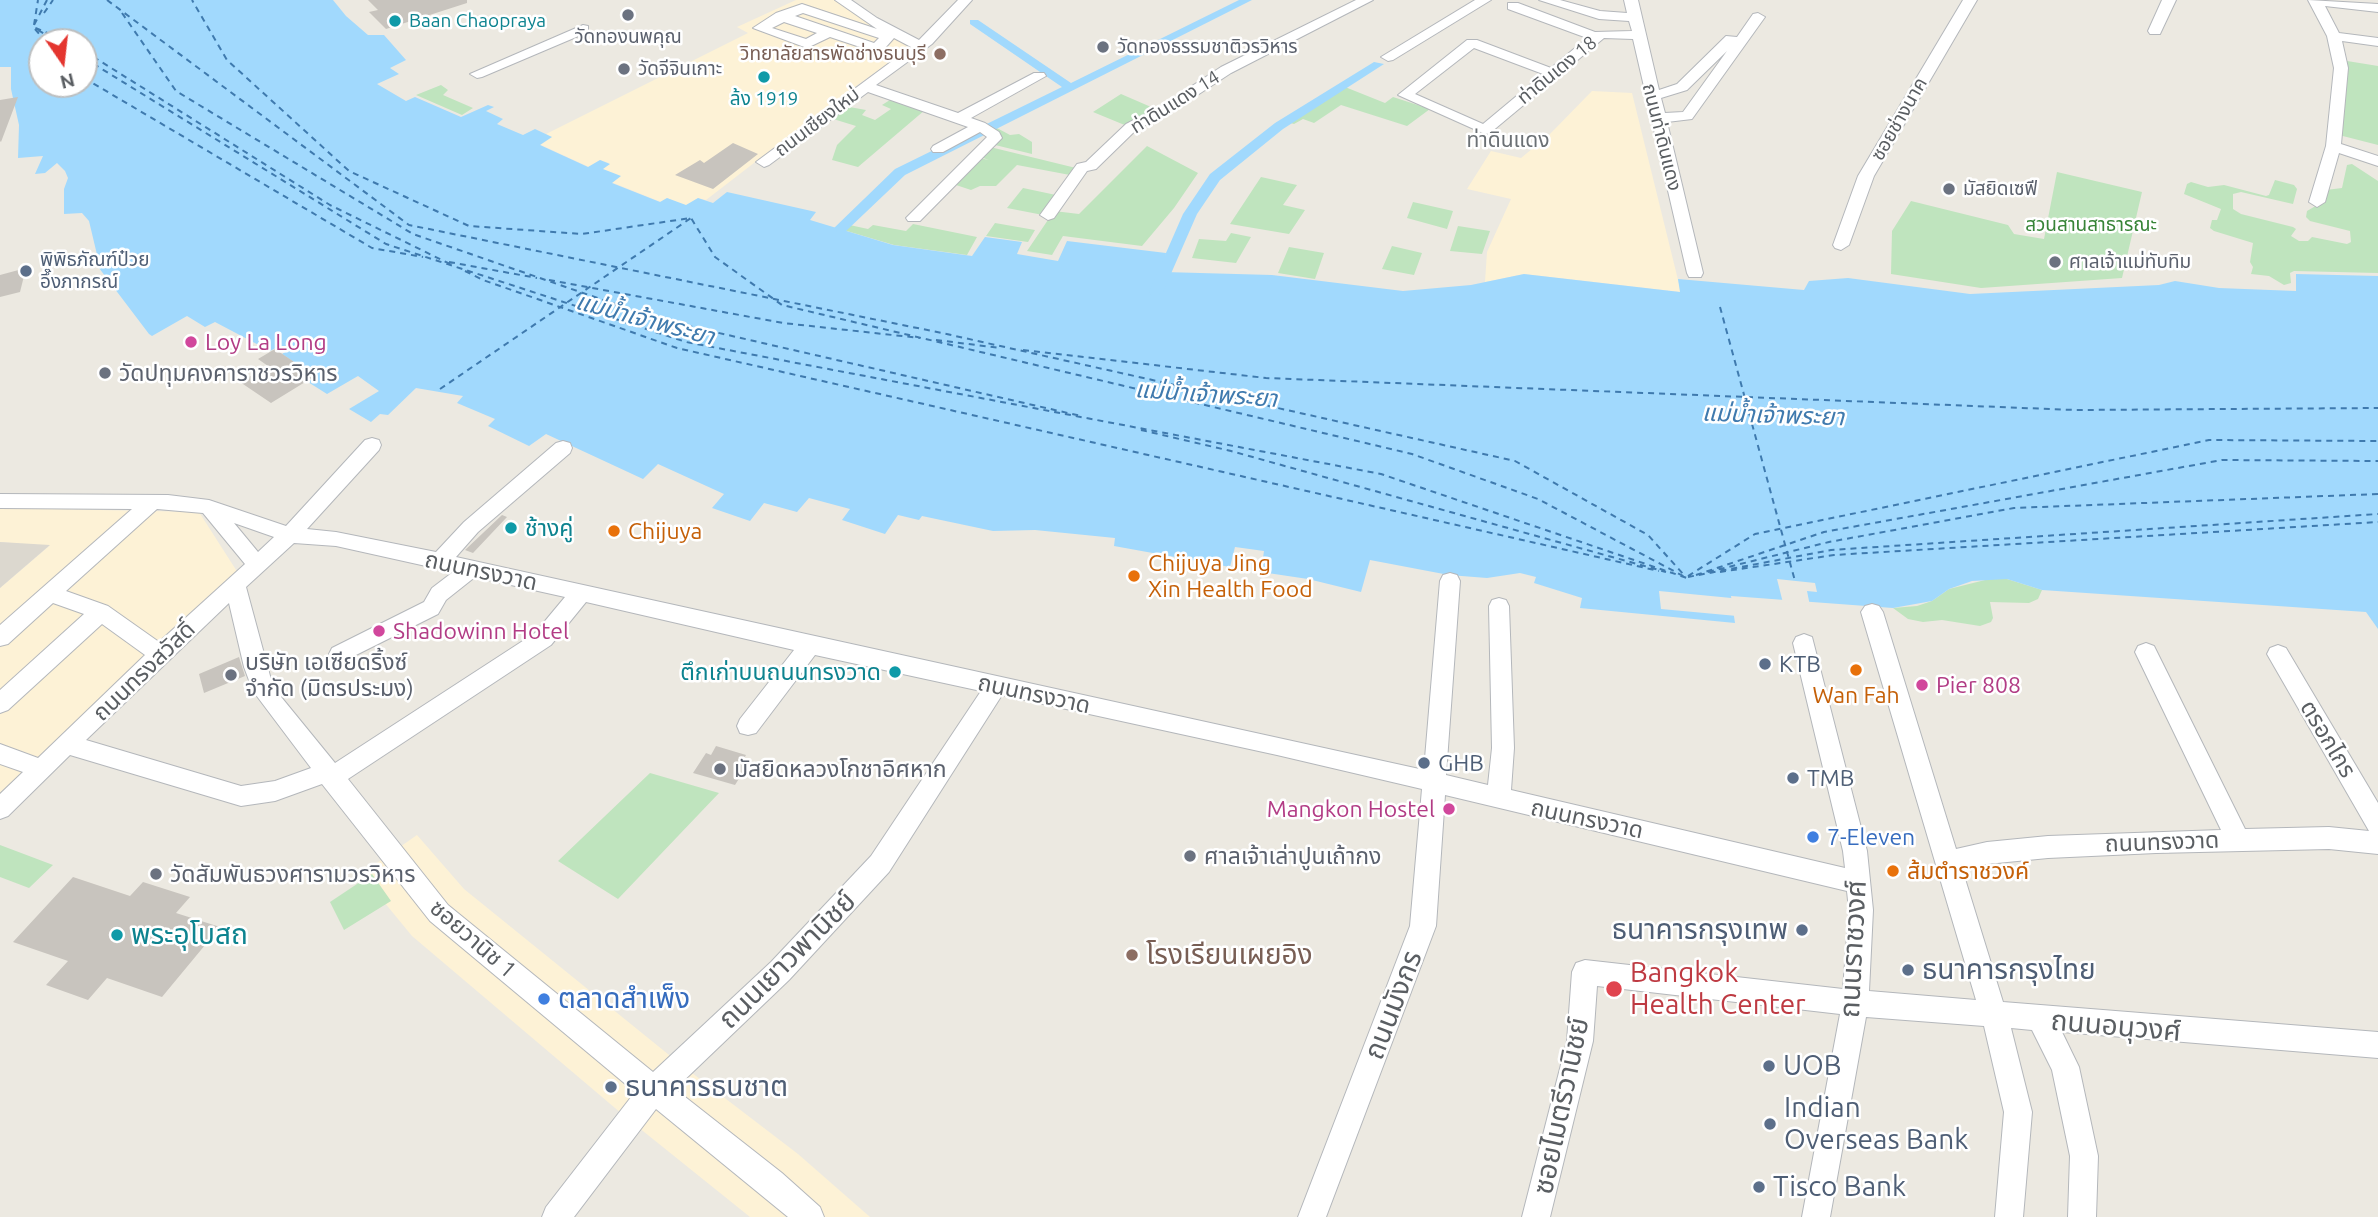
<!DOCTYPE html>
<meta charset="utf-8">
<style>
body{margin:0}
#map{position:relative;width:2378px;height:1217px;overflow:hidden;background:#ece9e1;font-family:Ubuntu,sans-serif}
canvas{display:block}
.north{position:absolute;left:28px;top:28px;width:70px;height:70px;box-sizing:border-box;background:#fff;border:2px solid #bdbfc0;border-radius:50%;rotate:166deg;font-size:19px;font-weight:700;line-height:28px;text-align:center;color:#5a5e62}
.north::after{content:'';display:block;margin:auto;width:24px;height:32px;background:#e4352f;clip-path:polygon(50% 0,100% 100%,50% 72%,0 100%)}
</style>
<div id="map">
<canvas width="2378" height="1217"></canvas>
<div class="north">N</div>
</div>
<script>
const ctx = document.querySelector('canvas').getContext('2d');
ctx.lineJoin = 'round';
function fill(path, color) {
  ctx.fillStyle = color;
  ctx.fill(path, 'evenodd');
}
function toPath(rows) {
  const path = new Path2D();
  for (const r of rows) {
    path.moveTo(r[0], r[1]);
    for (let i = 2; i < r.length; i += 2) path.lineTo(r[i], r[i + 1]);
  }
  return path;
}
function strokePath(path, color, width, dash) {
  ctx.strokeStyle = color;
  ctx.lineWidth = width;
  ctx.lineCap = dash ? 'butt' : 'round';
  ctx.setLineDash(dash || []);
  ctx.stroke(path);
}
function drawText(font, color, halo, rows, align = 'center') {
  ctx.font = font + ' Ubuntu,"Noto Sans Thai",sans-serif';
  ctx.lineWidth = 5;
  ctx.setLineDash([]);
  ctx.textBaseline = 'middle';
  ctx.strokeStyle = halo;
  ctx.fillStyle = color;
  for (const [text, x, y, turn = 0] of rows) {
    ctx.save();
    ctx.translate(x, y);
    ctx.rotate((+turn || 0) * Math.PI / 180);
    ctx.textAlign = isNaN(turn) ? turn : align;
    if (halo) ctx.strokeText(text, 0, 0);
    ctx.fillText(text, 0, 0);
    ctx.restore();
  }
}
fill(toPath([
 [796,0,841,0,912,46,824,109,706,200,698,198,686,206,667,198,661,202,611,182,602,168,609,163,600,160,589,167,539,144,551,137,546,134,748,33,737,27],
 [1592,91,1632,93,1681,292,1524,274,1485,282,1487,252,1511,199,1467,189,1491,151,1521,158,1549,135],
 [0,508,199,512,238,573,0,802,0,588,49,546,0,542],
 [417,835,464,889,679,1063,798,1154,870,1217,750,1217,628,1119,412,936,361,874]
]), '#fdf2d6');
fill(toPath([
 [0,542,50,545,0,588]
]), '#dcd8cf');
fill(toPath([
 [2341,60,2378,66,2378,145,2335,134],
 [441,85,448,90,443,95,473,108,462,115,416,95],
 [1345,87,1385,103,1393,97,1430,109,1407,126,1341,105,1314,123,1303,119,1294,124,1287,122],
 [1121,94,1158,110,1127,126,1093,112],
 [893,98,925,110,858,167,832,160,837,145,856,126,830,118,844,106,866,110,862,115,875,120,891,109,882,105],
 [995,127,1010,135,1019,134,1032,142,1032,154,991,144,991,129],
 [1147,146,1198,173,1174,208,1142,246,1063,236,1052,255,1027,251,1054,211,1079,214],
 [990,147,1076,168,1070,175,1017,165,996,186,980,186,971,190,953,184,979,158,989,160,980,157],
 [2352,164,2378,181,2378,273,2294,271,2290,273,2291,283,2284,285,2269,276,2251,274,2253,267,2250,262,2253,243,2214,231,2210,228,2212,220,2217,220,2221,209,2184,194,2187,184,2191,182,2208,187,2224,185,2266,196,2269,195,2275,180,2294,185,2297,189,2293,204,2241,192,2233,194,2233,209,2241,214,2293,227,2296,229,2291,236,2299,241,2308,241,2312,237,2347,244,2351,242,2350,231,2310,221,2306,217,2307,211,2319,204,2326,190,2342,188,2347,165],
 [2057,172,2142,192,2122,278,1981,288,1891,274,1892,231,1911,201,2008,225,2014,234,2044,239],
 [1261,177,1297,185,1283,205,1305,210,1289,234,1230,224],
 [1023,188,1056,195,1043,215,1007,208],
 [1413,202,1453,211,1447,229,1407,218],
 [995,223,1035,230,1028,242,986,236],
 [845,224,868,229,873,225,906,231,913,224,977,237,967,255,894,245,840,229],
 [1458,226,1490,231,1482,254,1450,251],
 [1231,233,1251,237,1236,263,1192,258,1199,239,1226,241],
 [1392,246,1422,253,1414,275,1382,269],
 [1289,247,1324,253,1315,279,1278,273],
 [1989,579,2007,579,2042,590,2038,599,2029,603,1990,602,1993,618,1991,622,1980,626,1942,620,1923,622,1908,619,1893,608,1917,606,1932,601,1949,589],
 [650,773,719,793,618,899,558,861],
 [0,845,53,865,29,888,0,877],
 [372,874,391,901,344,930,330,902]
]), '#bfe4be');
fill(toPath([
 [0,0,333,0,346,16,368,35,384,35,406,60,390,68,399,74,377,84,406,101,415,97,461,117,488,105,494,107,486,111,503,119,497,124,523,135,535,129,552,137,540,145,588,167,600,160,610,164,603,169,621,176,612,183,660,202,667,198,686,205,698,198,713,203,727,192,816,212,810,220,893,245,972,256,985,237,1022,242,1017,254,1058,261,1067,241,1166,253,1164,272,1272,275,1403,291,1471,285,1524,274,1680,292,1678,279,1804,290,1809,281,1848,278,1970,294,2159,285,2175,281,2219,288,2296,291,2296,274,2378,276,2378,629,2366,612,2042,590,2007,579,1972,581,1949,589,1932,601,1893,608,1731,596,1735,623,1580,608,1582,598,1534,583,1536,577,1520,573,1487,578,1449,575,1370,560,1361,592,1308,579,1261,572,1264,551,1235,547,1230,567,1114,546,1115,538,1035,530,993,531,922,516,919,520,898,515,885,534,842,520,850,509,809,498,797,512,764,503,750,521,712,508,724,494,658,464,643,479,546,434,529,446,488,426,495,419,457,403,463,396,416,388,388,415,380,414,371,422,349,409,379,391,358,376,327,394,308,382,315,376,282,354,287,351,280,346,270,351,215,322,205,327,187,316,152,336,149,334,99,268,126,258,124,254,99,263,89,221,82,213,64,214,64,189,68,178,65,171,57,163,45,173,35,174,43,156,18,158,19,125,11,89,11,67,0,67],
 [42,42,84,42,84,84,42,84]
]), '#a1d9fd');
fill(toPath([
 [1777,579,1815,583,1817,592,1807,591,1810,606,1734,600,1737,616,1661,609,1659,591,1783,603]
]), '#ece9e1');
fill(toPath([
 [1239,0,1252,0,905,175,845,232,840,233,833,229,895,169,1062,87,970,24,970,20,978,20,1071,83,1239,0],
 [1374,62,1384,64,1283,129,1220,180,1197,214,1163,292,1156,296,1151,295,1149,292,1183,214,1210,174,1275,123,1374,62]
]), '#a1d9fd');
strokePath(toPath([
 [47,0,33,27,70,42],
 [107,0,409,225,942,333,1515,461,1648,535,1684,575],
 [44,13,53,0],
 [122,13,176,91,413,234,658,319,1081,416],
 [34,25,38,0],
 [35,29,46,42],
 [38,30,58,42],
 [84,51,330,205,450,264],
 [84,58,386,244,686,342,1381,474,1687,578,1538,499,1412,454,782,305,715,257,691,218,582,234,469,226,349,171,227,60,192,0],
 [84,78,372,248,423,257],
 [449,262,537,278],
 [465,271,483,280,677,348,1659,571],
 [549,280,783,323,920,338],
 [1720,307,1795,581],
 [936,340,1000,348],
 [1023,350,1266,378,2075,410,2378,408],
 [440,389,691,218],
 [1141,430,1231,451,1666,572],
 [1708,572,1829,542,2014,508,2378,494],
 [1720,572,1834,555,2378,522],
 [1696,575,1824,532,2222,460,2378,461],
 [1688,576,1755,534,2209,440,2378,441],
 [1688,577,1831,550,2378,514]
]), '#3f7aae', 2, [6, 5]);
fill(toPath([
 [368,0,467,0,467,3,386,29,369,12,378,10],
 [18,97,1,142,0,141,0,100],
 [733,143,758,154,713,189,675,175,700,160,704,163],
 [26,268,20,292,0,297,0,275],
 [275,349,315,376,271,403,240,382,268,366,258,359],
 [502,515,507,517,473,553,465,550],
 [239,657,245,676,204,693,199,674],
 [716,746,746,755,741,764,747,766,735,785,693,773,706,753,711,755],
 [73,877,130,896,143,882,190,897,176,913,220,927,162,997,107,978,88,1000,46,985,68,961,13,942]
]), '#c8c4be');
const minor = toPath([
 [835,0,851,0,877,18,919,40,958,0,972,0,932,44,876,85,958,113,1034,73,1044,73,1046,76,971,118,985,123,999,132,1002,138,920,221,908,221,906,218,987,137,980,132,943,152,933,152,931,149,933,146,968,127,868,92,769,165,764,167,756,162,911,47,894,38,886,47,894,52,887,56,830,37,807,48,753,28,776,13,802,4,877,29,835,0],
 [803,13,879,38,874,43,795,16,803,13],
 [784,22,817,33,806,39,772,28,784,22],
 [1356,0,1373,0,1231,73,1170,113,1136,130,1096,169,1087,171,1054,218,1048,220,1040,215,1077,164,1086,162,1126,124,1160,107,1221,67,1356,0],
 [1475,0,1491,0,1393,60,1388,61,1381,57,1475,0],
 [1539,0,1560,0,1600,11,1627,13,1624,0,1638,0,1659,90,1677,84,1726,36,1737,37,1753,14,1758,13,1765,17,1692,119,1667,122,1703,273,1701,277,1689,277,1687,273,1633,39,1604,38,1490,133,1485,134,1398,95,1467,40,1477,40,1551,68,1587,38,1508,9,1508,3,1518,3,1595,32,1632,31,1629,21,1599,19,1539,0],
 [1474,48,1543,74,1483,124,1415,94,1474,48],
 [1727,51,1683,112,1665,113,1661,98,1687,90,1727,51],
 [1963,0,1977,0,1874,176,1849,245,1841,250,1835,248,1833,245,1858,176,1963,0],
 [2162,0,2176,0,2160,34,2150,34,2148,31,2162,0],
 [2308,0,2378,4,2378,12,2325,6,2339,33,2378,38,2378,46,2342,41,2348,68,2341,144,2378,156,2378,166,2339,153,2325,202,2317,207,2309,202,2326,146,2334,68,2327,36,2308,0],
 [583,25,588,26,588,32,482,77,477,78,470,74,583,25],
 [372,438,379,440,381,445,379,450,307,529,336,532,436,552,464,522,556,443,563,441,570,443,572,448,570,453,478,532,456,557,1424,770,1440,581,1443,575,1450,573,1457,575,1460,581,1446,775,1488,785,1492,748,1489,606,1492,600,1499,598,1506,600,1509,606,1514,748,1511,790,1845,868,1843,851,1793,643,1796,637,1804,634,1812,637,1867,851,1873,910,1869,991,1976,1000,1861,612,1865,606,1872,604,1879,606,1883,612,1956,849,1987,842,2048,836,2221,830,2135,652,2138,646,2146,643,2154,646,2245,829,2329,827,2369,831,2267,654,2270,648,2278,645,2286,648,2378,803,2378,854,2329,849,2156,853,2048,858,1987,864,1962,869,2003,1002,2378,1032,2378,1058,2062,1032,2079,1067,2098,1156,2096,1217,2068,1217,2070,1156,2052,1070,2032,1030,2011,1028,2032,1112,2023,1217,1995,1217,2004,1112,1984,1026,1866,1017,1830,1217,1802,1217,1840,1014,1597,986,1593,1041,1550,1217,1522,1217,1567,1041,1572,972,1576,963,1585,960,1843,989,1849,910,1847,891,1445,795,1436,926,1326,1217,1298,1217,1410,926,1422,789,1277,755,1002,695,889,872,789,980,675,1089,782,1173,820,1207,824,1217,788,1217,656,1109,574,1217,542,1217,546,1207,635,1092,430,921,322,784,275,801,241,806,70,755,8,816,0,819,0,794,23,772,0,764,0,744,38,758,145,655,102,624,8,710,0,713,0,690,84,614,53,603,8,644,0,646,0,625,132,509,0,508,0,494,168,495,209,500,286,526,365,440,372,438],
 [157,509,203,513,245,564,159,642,108,606,66,591,157,509],
 [234,523,274,537,258,552,234,523],
 [294,543,336,546,453,572,432,588,424,602,332,648,329,654,332,660,340,663,438,614,446,600,475,577,565,597,535,633,335,763,273,687,246,587,294,543],
 [586,602,794,650,740,719,737,726,740,733,748,735,756,733,815,655,981,691,871,856,771,962,653,1072,448,905,348,779,551,645,586,602],
 [229,603,244,667,253,691,311,768,275,781,241,786,86,740,229,603]
]);
strokePath(minor, '#b4b7bb', 2);
fill(minor, '#fff');
for (const [x, y, r, color] of [
 [628,15,7,"#6b7280"],
 [395,21,7,"#0f9aa8"],
 [1103,47,7,"#6b7280"],
 [940,54,7,"#8d6e63"],
 [624,69,7,"#6b7280"],
 [764,77,7,"#0f9aa8"],
 [1949,189,7,"#6b7280"],
 [2055,262,7,"#6b7280"],
 [26,271,7,"#5c6f8a"],
 [191,342,7,"#d1479c"],
 [105,373,7,"#6b7280"],
 [511,528,7,"#0f9aa8"],
 [614,531,7,"#e8710a"],
 [1134,576,7,"#e8710a"],
 [379,631,7,"#d1479c"],
 [1765,664,7,"#5c6f8a"],
 [1856,670,7,"#e8710a"],
 [895,672,7,"#0f9aa8"],
 [231,675,7,"#6b7280"],
 [1922,685,7,"#d1479c"],
 [1424,763,7,"#5c6f8a"],
 [720,769,7,"#6b7280"],
 [1793,778,7,"#5c6f8a"],
 [1449,809,7,"#d1479c"],
 [1813,837,7,"#3f7fe0"],
 [1190,856,7,"#6b7280"],
 [1893,871,7,"#e8710a"],
 [156,874,7,"#6b7280"],
 [1802,930,7,"#5c6f8a"],
 [117,935,7,"#0f9aa8"],
 [1132,955,7,"#8d6e63"],
 [1908,970,7,"#5c6f8a"],
 [1614,989,9,"#e0444e"],
 [544,999,7,"#3f7fe0"],
 [1769,1066,7,"#5c6f8a"],
 [611,1087,7,"#5c6f8a"],
 [1770,1124,7,"#5c6f8a"],
 [1759,1187,7,"#5c6f8a"]
]) {
  const dot = new Path2D();
  dot.arc(x, y, r, 0, 2 * Math.PI);
  ctx.fillStyle = color;
  ctx.fill(dot);
  strokePath(dot, '#fff', 2.5);
}
drawText('19px', '#0d838f', '#fff', [
 ["Baan Chaopraya",409,21],
 ["ล้ง 1919",764,99,"center"]
], 'left');
drawText('19px', '#5b616d', '#fff', [
 ["วัดทองนพคุณ",628,37,"center"],
 ["วัดทองธรรมชาติวรวิหาร",1117,47],
 ["วัดจีจินเกาะ",638,69],
 ["มัสยิดเซฟี",1963,189],
 ["ศาลเจ้าแม่ทับทิม",2069,262]
], 'left');
drawText('19px', '#785e54', '#fff', [
 ["วิทยาลัยสารพัดช่างธนบุรี",926,54]
], 'right');
drawText('19px', '#5a5e62', '#fff', [
 ["ท่าดินเดง 18",1557,70,-39],
 ["ท่าดินแดง 14",1175,102,-32],
 ["ซอยช่างนาค",1899,119,-60],
 ["ถนนเชียงใหม่",817,122,-37],
 ["ถนนท่าดินแดง",1662,137,76]
]);
drawText('19px', '#378437', '#fff', [
 ["สวนสานสาธารณะ",2091,225]
]);
drawText('19px', '#4e5e75', '#fff', [
 ["พิพิธภัณฑ์ป๋วย",40,260],
 ["อึ๊งภากรณ์",40,282]
], 'left');
drawText('21px', '#6b7074', '#fff', [
 ["ท่าดินแดง",1508,140]
]);
drawText('23px', '#b23c85', '#fff', [
 ["Loy La Long",205,342],
 ["Shadowinn Hotel",393,631],
 ["Pier 808",1936,685],
 ["Mangkon Hostel",1435,809,"right"]
], 'left');
drawText('23px', '#5b616d', '#fff', [
 ["วัดปทุมคงคาราชวรวิหาร",119,373],
 ["บริษัท เอเซียดริ้งซ์",245,662],
 ["จำกัด (มิตรประมง)",245,688],
 ["มัสยิดหลวงโกชาอิศหาก",734,769],
 ["ศาลเจ้าเล่าปูนเถ้ากง",1204,856],
 ["วัดสัมพันธวงศารามวรวิหาร",170,874]
], 'left');
drawText('23px', '#0d838f', '#fff', [
 ["ช้างคู่",525,528],
 ["ตึกเก่าบนถนนทรงวาด",881,672,"right"]
], 'left');
drawText('23px', '#c56008', '#fff', [
 ["Chijuya",628,531],
 ["Chijuya Jing",1148,563],
 ["Xin Health Food",1148,589],
 ["Wan Fah",1856,695,"center"],
 ["ส้มตำราชวงค์",1907,871]
], 'left');
drawText('23px', '#5a5e62', '#fff', [
 ["ถนนทรงวาด",481,571,12],
 ["ถนนทรงสวัสดิ์",144,671,-44],
 ["ถนนทรงวาด",1034,694,12],
 ["ตรอกไกร",2328,739,59],
 ["ถนนทรงวาด",1587,819,12],
 ["ถนนทรงวาด",2162,842,-2],
 ["ซอยวานิช 1",473,939,41]
]);
drawText('23px', '#4e5e75', '#fff', [
 ["KTB",1779,664],
 ["GHB",1438,763],
 ["TMB",1807,778]
], 'left');
drawText('23px', '#366cbe', '#fff', [
 ["7-Eleven",1827,837]
], 'left');
drawText('italic 24px', '#3f7aae', '#fff', [
 ["แม่น้ำเจ้าพระยา",645,319,15],
 ["แม่น้ำเจ้าพระยา",1206,394,4],
 ["แม่น้ำเจ้าพระยา",1773,415,2]
]);
drawText('28px', '#4e5e75', '#fff', [
 ["ธนาคารกรุงเทพ",1788,930,"right"],
 ["ธนาคารกรุงไทย",1922,970],
 ["UOB",1783,1066],
 ["ธนาคารธนชาต",625,1087],
 ["Indian",1784,1108],
 ["Overseas Bank",1784,1140],
 ["Tisco Bank",1773,1187]
], 'left');
drawText('28px', '#0d838f', '#fff', [
 ["พระอุโบสถ",131,935]
], 'left');
drawText('28px', '#5a5e62', '#fff', [
 ["ถนนราชวงศ์",1853,949,-87],
 ["ถนนเยาวพานิชย์",787,960,-45],
 ["ถนนมังกร",1393,1005,-69],
 ["ถนนอนุวงศ์",2116,1026,5],
 ["ซอยไมตรีวานิชย์",1561,1106,-78]
]);
drawText('28px', '#785e54', '#fff', [
 ["โรงเรียนเผยอิง",1146,955]
], 'left');
drawText('28px', '#be3a42', '#fff', [
 ["Bangkok",1630,973],
 ["Health Center",1630,1005]
], 'left');
drawText('28px', '#366cbe', '#fff', [
 ["ตลาดสำเพ็ง",558,999]
], 'left');
</script>
